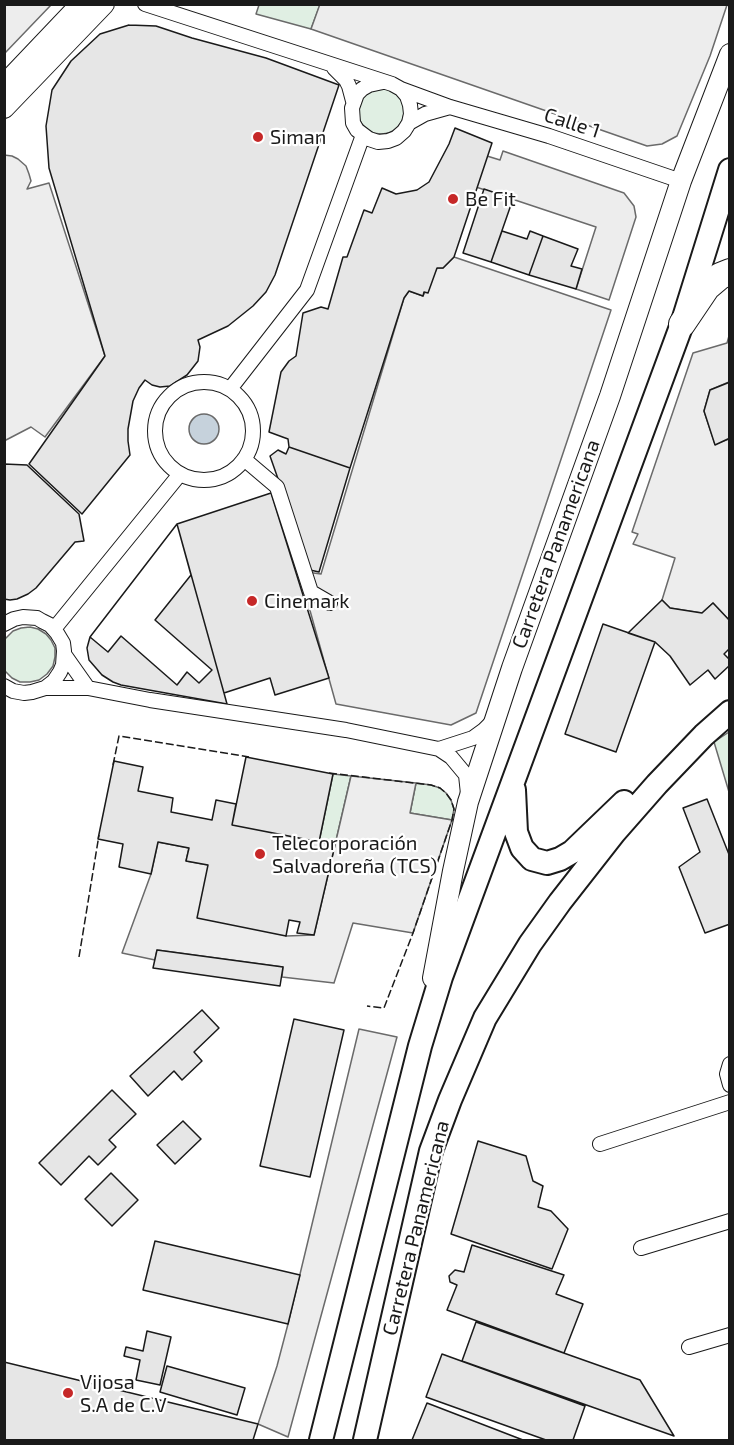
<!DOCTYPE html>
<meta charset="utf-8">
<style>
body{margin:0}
#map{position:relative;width:734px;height:1445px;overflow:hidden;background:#fff;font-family:"Exo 2",sans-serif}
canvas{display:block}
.frame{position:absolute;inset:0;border:6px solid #1a1a1a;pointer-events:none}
</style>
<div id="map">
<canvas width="734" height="1445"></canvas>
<div class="frame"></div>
</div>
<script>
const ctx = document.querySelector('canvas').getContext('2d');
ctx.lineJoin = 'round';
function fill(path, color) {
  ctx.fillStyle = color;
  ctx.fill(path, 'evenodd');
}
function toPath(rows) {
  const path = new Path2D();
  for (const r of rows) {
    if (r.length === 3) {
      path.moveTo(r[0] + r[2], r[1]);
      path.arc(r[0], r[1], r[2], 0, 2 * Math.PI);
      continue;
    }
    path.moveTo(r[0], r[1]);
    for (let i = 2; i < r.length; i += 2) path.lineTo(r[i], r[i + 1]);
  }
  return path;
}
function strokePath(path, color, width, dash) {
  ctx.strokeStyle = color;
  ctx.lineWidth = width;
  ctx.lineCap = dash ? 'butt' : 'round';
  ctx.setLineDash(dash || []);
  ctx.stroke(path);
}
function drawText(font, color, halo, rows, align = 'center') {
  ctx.font = font + ' "Exo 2",sans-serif';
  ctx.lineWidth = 4.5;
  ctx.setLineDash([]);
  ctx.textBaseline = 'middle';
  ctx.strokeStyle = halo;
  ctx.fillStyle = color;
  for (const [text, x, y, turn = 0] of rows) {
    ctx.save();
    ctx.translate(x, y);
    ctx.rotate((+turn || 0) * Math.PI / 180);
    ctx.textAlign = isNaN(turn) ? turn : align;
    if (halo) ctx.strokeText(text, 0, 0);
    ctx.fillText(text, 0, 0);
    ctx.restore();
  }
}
const green = toPath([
 [259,5,320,5,311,29,256,14,259,5],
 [381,111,23],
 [30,627,38,629,46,634,51,640,55,648,55,657,53,666,47,674,39,680,30,682,20,682,12,678,5,671,5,639,13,631,21,628,30,627],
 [729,732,729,792,714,742,729,732],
 [333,774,351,776,335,845,319,842,333,774],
 [416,783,431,785,440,788,446,793,451,800,454,809,452,820,410,813,416,783]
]);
fill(green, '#e0efe3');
strokePath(green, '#6a6a6a', 1.5);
const parking = toPath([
 [5,4,51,5,5,53,4,5,5,4],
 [320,4,727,4,727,5,710,56,677,136,662,144,647,146,311,29,320,4],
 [503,151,624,193,634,206,636,217,609,300,576,289,596,227,476,187,487,156,500,160,503,151],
 [4,155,12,156,18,159,26,166,29,174,31,181,27,189,49,183,105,356,45,437,31,427,6,440,4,439,4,155],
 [454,257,611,310,476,713,451,725,336,704,299,571,321,574,404,298,409,291,423,296,437,268,443,268,454,257],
 [729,336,729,382,710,390,704,411,715,444,729,439,729,620,713,603,702,613,670,608,662,600,675,558,633,544,638,534,632,532,693,353,727,343,729,336],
 [351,776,416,783,410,813,452,820,413,933,353,923,334,983,282,977,283,967,157,950,155,960,122,953,151,874,158,842,189,848,186,861,208,865,286,936,314,935,351,776],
 [359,1029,397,1037,288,1437,258,1424,277,1366,288,1324,359,1029]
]);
fill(parking, '#ededed');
strokePath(parking, '#6a6a6a', 1.5);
const water = toPath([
 [204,429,15]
]);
fill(water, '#c6d2dc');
strokePath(water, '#6a6a6a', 1.5);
const building = toPath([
 [129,25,156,26,192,38,266,58,339,85,275,275,266,292,253,306,228,326,198,340,200,347,198,361,187,375,170,386,160,387,152,385,145,380,139,388,133,401,128,429,128,441,130,455,82,514,29,464,105,356,49,168,46,126,52,90,71,61,100,34,129,25],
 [455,128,492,143,454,257,443,268,437,268,428,293,424,292,423,296,409,291,404,298,350,468,289,447,288,439,269,432,281,372,289,361,296,356,303,313,321,307,328,309,343,257,347,257,364,210,372,213,382,188,396,194,417,190,429,182,449,144,455,128],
 [484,189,513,199,491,262,463,253,484,189],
 [502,231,527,239,530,231,543,236,529,275,491,262,502,231],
 [543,236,578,249,571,266,582,269,576,289,529,275,543,236],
 [730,382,730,438,715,445,704,411,710,390,730,382],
 [289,447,350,468,319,572,310,570,270,456,278,450,286,454,289,447],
 [4,464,27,465,79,514,84,541,75,542,36,588,28,594,17,599,10,600,4,599,4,464],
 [271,493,329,678,275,695,270,678,224,693,177,524,271,493],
 [177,524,224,693,227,704,121,685,113,682,102,675,89,660,87,648,90,637,177,524],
 [177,524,191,575,155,620,212,670,199,683,187,672,177,685,121,636,108,652,90,637,177,524],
 [662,600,670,608,702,613,713,603,730,621,730,648,724,654,730,660,730,665,715,679,708,670,690,685,670,656,655,642,628,633,662,600],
 [603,624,655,642,616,752,565,734,603,624],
 [246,757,333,774,319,842,232,825,246,757],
 [114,761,143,767,138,791,173,798,171,812,212,820,216,800,236,804,232,825,335,845,314,935,297,933,300,922,289,920,286,936,197,918,208,865,186,861,189,848,158,842,151,874,119,867,123,844,98,839,114,761],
 [707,799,730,857,730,924,705,933,679,867,700,852,683,808,707,799],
 [157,950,283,967,280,986,153,968,157,950],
 [202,1010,219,1028,194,1052,202,1061,182,1080,174,1071,148,1096,130,1076,202,1010],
 [294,1019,344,1030,310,1177,260,1166,294,1019],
 [112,1090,136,1114,109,1140,116,1147,98,1165,89,1156,61,1185,39,1163,112,1090],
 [183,1121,201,1139,175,1164,157,1145,183,1121],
 [478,1141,526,1156,533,1181,543,1186,538,1207,551,1211,568,1229,552,1269,451,1234,478,1141],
 [111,1173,138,1200,112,1226,85,1199,111,1173],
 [155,1241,300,1275,288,1324,143,1290,155,1241],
 [472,1245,564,1275,556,1294,583,1304,564,1353,447,1310,457,1285,450,1282,449,1276,455,1270,464,1272,472,1245],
 [476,1322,640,1380,674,1436,462,1361,476,1322],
 [147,1331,171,1337,160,1385,136,1380,140,1360,124,1356,126,1347,143,1351,147,1331],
 [442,1354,585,1406,573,1440,546,1440,426,1397,442,1354],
 [4,1362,258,1424,253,1440,4,1440,4,1362],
 [167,1366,245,1388,237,1415,160,1392,167,1366],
 [427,1403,523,1440,412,1440,427,1403]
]);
fill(building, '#e6e6e6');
strokePath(building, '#1a1a1a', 1.5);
const street = toPath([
 [145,4,392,84,401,89,407,96,410,105,411,114,409,123,404,131,396,138,388,141,378,142,369,139,357,130,353,123,352,108,357,94,362,89,369,85,383,82],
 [334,68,346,80,349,86,353,101],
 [401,89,450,107,549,136,681,181],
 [409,123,425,114,450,107],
 [204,431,49],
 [230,389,307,290,363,135],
 [244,459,277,487,311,592,330,603],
 [4,624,14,619,23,617,37,618,42,621,50,625,57,633,63,643,64,651,63,665,60,672,54,681,45,688,32,692,24,693,13,691,4,686],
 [54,629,180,474],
 [64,654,88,688],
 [45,688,88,688,150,700,346,730,439,749,451,757,466,775,468,794],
 [439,749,473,738,484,730,494,720],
 [730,1064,727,1074,730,1085],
 [600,1144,730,1102],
 [641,1248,730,1221],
 [689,1347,730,1335]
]);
const secondary = toPath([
 [4,85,81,4],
 [4,108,104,4],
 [433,978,453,871,468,802,512,668,610,396,681,181,730,54]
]);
const primary = toPath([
 [514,790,516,832,522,848,532,859,547,863,560,859,572,852,624,802],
 [321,1440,420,1046,441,977,682,324,730,170],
 [365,1440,431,1151,450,1100,485,1018,530,944,560,902,614,833,657,784,704,735,730,712]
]);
const highway = toPath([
 [682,324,707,287,720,276,730,272]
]);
strokePath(street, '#1a1a1a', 16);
strokePath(secondary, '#1a1a1a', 22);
strokePath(primary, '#1a1a1a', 26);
strokePath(highway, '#1a1a1a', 28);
strokePath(street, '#fff', 14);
strokePath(secondary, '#fff', 20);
strokePath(primary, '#fff', 22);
strokePath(highway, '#fff', 26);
strokePath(toPath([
 [113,765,119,736,249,757],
 [329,773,431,785,440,788,446,793,451,800,454,809,452,820,413,933,384,1008,367,1006],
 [79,957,99,835]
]), '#1a1a1a', 1.5, [8, 3]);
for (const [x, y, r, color] of [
 [258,137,6,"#c62828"],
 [453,199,6,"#c62828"],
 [252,601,6,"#c62828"],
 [260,854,6,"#c62828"],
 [68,1393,6,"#c62828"]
]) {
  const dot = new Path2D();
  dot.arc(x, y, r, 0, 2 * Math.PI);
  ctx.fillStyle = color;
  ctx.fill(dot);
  strokePath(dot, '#fff', 2);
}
drawText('20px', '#1a1a1a', '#fff', [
 ["Calle 1",572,123,18],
 ["Carretera Panamericana",556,544,-70],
 ["Carretera Panamericana",416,1228,-76]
]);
drawText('20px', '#1a1a1a', '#fff', [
 ["Siman",270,137],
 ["Be Fit",465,199],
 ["Cinemark",264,601],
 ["Telecorporación",272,843],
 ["Salvadoreña (TCS)",272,866],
 ["Vijosa",80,1382],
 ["S.A de C.V",80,1405]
], 'left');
</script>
